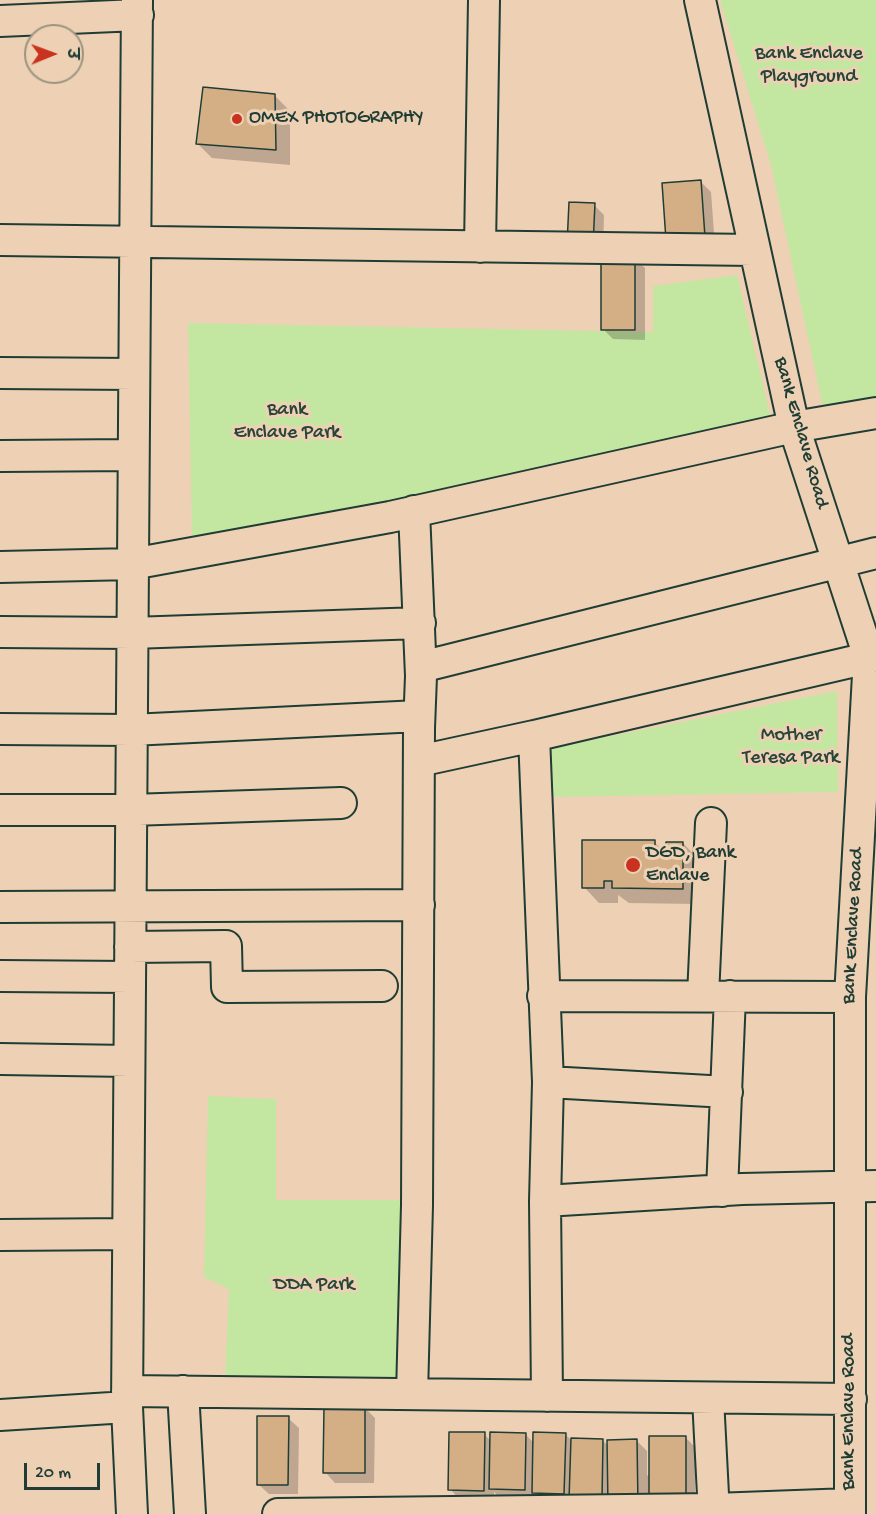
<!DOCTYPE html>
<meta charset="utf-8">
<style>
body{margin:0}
#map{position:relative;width:876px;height:1514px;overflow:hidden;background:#eed0b4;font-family:"Gochi Hand","Playpen Sans Deva",sans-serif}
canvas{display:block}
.north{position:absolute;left:24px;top:24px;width:60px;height:60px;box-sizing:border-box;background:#eed0b4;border:2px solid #9b9581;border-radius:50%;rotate:89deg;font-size:16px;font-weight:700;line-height:24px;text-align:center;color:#1f3d34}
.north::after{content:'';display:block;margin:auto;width:21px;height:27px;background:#c8321e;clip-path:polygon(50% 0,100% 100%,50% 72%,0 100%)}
.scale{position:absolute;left:24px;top:1463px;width:76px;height:27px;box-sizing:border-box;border:3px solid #1f3d34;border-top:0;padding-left:8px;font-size:18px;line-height:21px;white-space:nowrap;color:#1f3d34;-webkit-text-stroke:4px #eed0b4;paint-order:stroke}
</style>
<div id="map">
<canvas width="876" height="1514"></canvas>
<div class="north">उ</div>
<div class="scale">20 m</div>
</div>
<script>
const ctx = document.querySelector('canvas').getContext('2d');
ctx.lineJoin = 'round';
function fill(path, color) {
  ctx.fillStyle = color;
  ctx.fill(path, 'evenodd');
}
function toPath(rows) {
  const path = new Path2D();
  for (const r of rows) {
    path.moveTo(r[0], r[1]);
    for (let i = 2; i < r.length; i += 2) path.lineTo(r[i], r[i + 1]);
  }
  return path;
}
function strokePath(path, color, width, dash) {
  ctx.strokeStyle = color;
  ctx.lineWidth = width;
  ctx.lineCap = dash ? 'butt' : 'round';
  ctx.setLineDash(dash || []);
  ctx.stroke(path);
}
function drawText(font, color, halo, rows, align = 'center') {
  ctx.font = font + ' "Gochi Hand",sans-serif';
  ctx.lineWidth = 6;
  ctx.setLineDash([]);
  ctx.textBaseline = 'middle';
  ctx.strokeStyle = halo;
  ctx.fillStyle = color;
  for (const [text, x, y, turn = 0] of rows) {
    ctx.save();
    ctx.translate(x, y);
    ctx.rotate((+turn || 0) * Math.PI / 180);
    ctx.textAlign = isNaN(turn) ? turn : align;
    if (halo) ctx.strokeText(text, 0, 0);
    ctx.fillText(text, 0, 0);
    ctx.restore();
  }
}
fill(toPath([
 [720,0,876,0,876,403,824,412,771,165],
 [737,275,774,432,192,537,188,323,653,332,653,286],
 [837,691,838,792,554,797,547,749],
 [208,1096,276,1099,276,1200,402,1200,398,1378,225,1382,229,1289,204,1277]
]), '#c3e7a1');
fill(toPath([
 [274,95,290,111,290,165,212,158,197,143],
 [700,181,711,192,715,247,678,250],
 [594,205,604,215,603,256,569,244],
 [635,258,645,268,645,340,613,339,603,329],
 [654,842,664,851,683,843,698,859,697,904,629,903,618,895,618,903,599,903,584,887],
 [364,1407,375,1418,374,1483,335,1483,325,1472],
 [288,1418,299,1428,298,1494,269,1494,258,1484],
 [484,1434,491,1441,526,1435,534,1443,565,1434,571,1440,603,1441,609,1447,637,1441,647,1451,647,1476,685,1437,695,1447,695,1514,543,1502,535,1493,534,1499,500,1498,494,1492,494,1500,460,1500,450,1489]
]), '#0003');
const building = toPath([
 [203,87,275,94,276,150,196,144,203,87],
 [701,180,705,237,666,240,662,183,701,180],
 [569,202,595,203,593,246,567,245,569,202],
 [601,256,635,256,635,330,601,330,601,256],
 [582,840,655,840,655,849,665,850,666,842,683,842,683,889,612,888,612,881,604,881,604,888,582,888,582,840],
 [324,1406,365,1406,365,1473,323,1473,324,1406],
 [257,1416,289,1416,288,1485,257,1485,257,1416],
 [449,1432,485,1432,484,1491,448,1490,449,1432],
 [490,1432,526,1433,525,1490,489,1489,490,1432],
 [533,1432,566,1433,564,1494,532,1493,533,1432],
 [649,1436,686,1436,686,1505,649,1505,649,1436],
 [571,1438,603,1439,602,1501,569,1500,571,1438],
 [637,1439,638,1506,608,1507,607,1440,637,1439]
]);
fill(building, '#d4af86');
strokePath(building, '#1f3d34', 1.5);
const minor = toPath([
 [700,0,794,427,869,657,850,997,850,1514],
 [0,21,138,15],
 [0,240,753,250],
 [480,247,484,0],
 [0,373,134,374],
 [0,456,133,455],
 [0,567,132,564,390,517,794,427,876,413],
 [0,632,132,633,420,623],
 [421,667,876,553],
 [0,729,131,730,419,716],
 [419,761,534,736],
 [0,810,131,810,341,803],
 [0,907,419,905],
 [130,947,226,946,227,987,382,986],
 [0,976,130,977],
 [543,996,850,997],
 [703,996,711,823],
 [0,1059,129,1061],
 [548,1082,727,1092],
 [722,1191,730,996],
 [545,1201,742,1189,876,1186],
 [0,1235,128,1234],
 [127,1391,851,1399],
 [183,1391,190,1514],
 [412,1394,417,1205,419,728,421,676,414,511],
 [547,1396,545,1201,548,1082,534,736,876,656],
 [708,1398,714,1514],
 [0,1415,127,1407],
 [132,1514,127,1407,137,0],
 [278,1514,714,1509,850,1504]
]);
strokePath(minor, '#1f3d34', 34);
strokePath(minor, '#eed0b4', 30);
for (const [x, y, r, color] of [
 [237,119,6,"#c8321e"],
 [633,865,8,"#c8321e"]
]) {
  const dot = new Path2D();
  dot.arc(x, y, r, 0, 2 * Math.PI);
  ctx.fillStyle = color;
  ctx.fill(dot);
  strokePath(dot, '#eed0b4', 2);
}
drawText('20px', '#274639', '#eed0b4', [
 ["Bank Enclave",809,55],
 ["Playground",809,78],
 ["Bank",287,411],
 ["Enclave Park",287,434],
 ["Mother",791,736],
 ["Teresa Park",791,759],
 ["DDA Park",314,1286]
]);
drawText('20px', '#1f3d34', '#eed0b4', [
 ["OMEX PHOTOGRAPHY",249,119],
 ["DGD, Bank",646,854],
 ["Enclave",646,877]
], 'left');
drawText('20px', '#1f3d34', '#eed0b4', [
 ["Bank Enclave Road",800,433,74],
 ["Bank Enclave Road",854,926,-87],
 ["Bank Enclave Road",850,1412,-90]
]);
</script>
